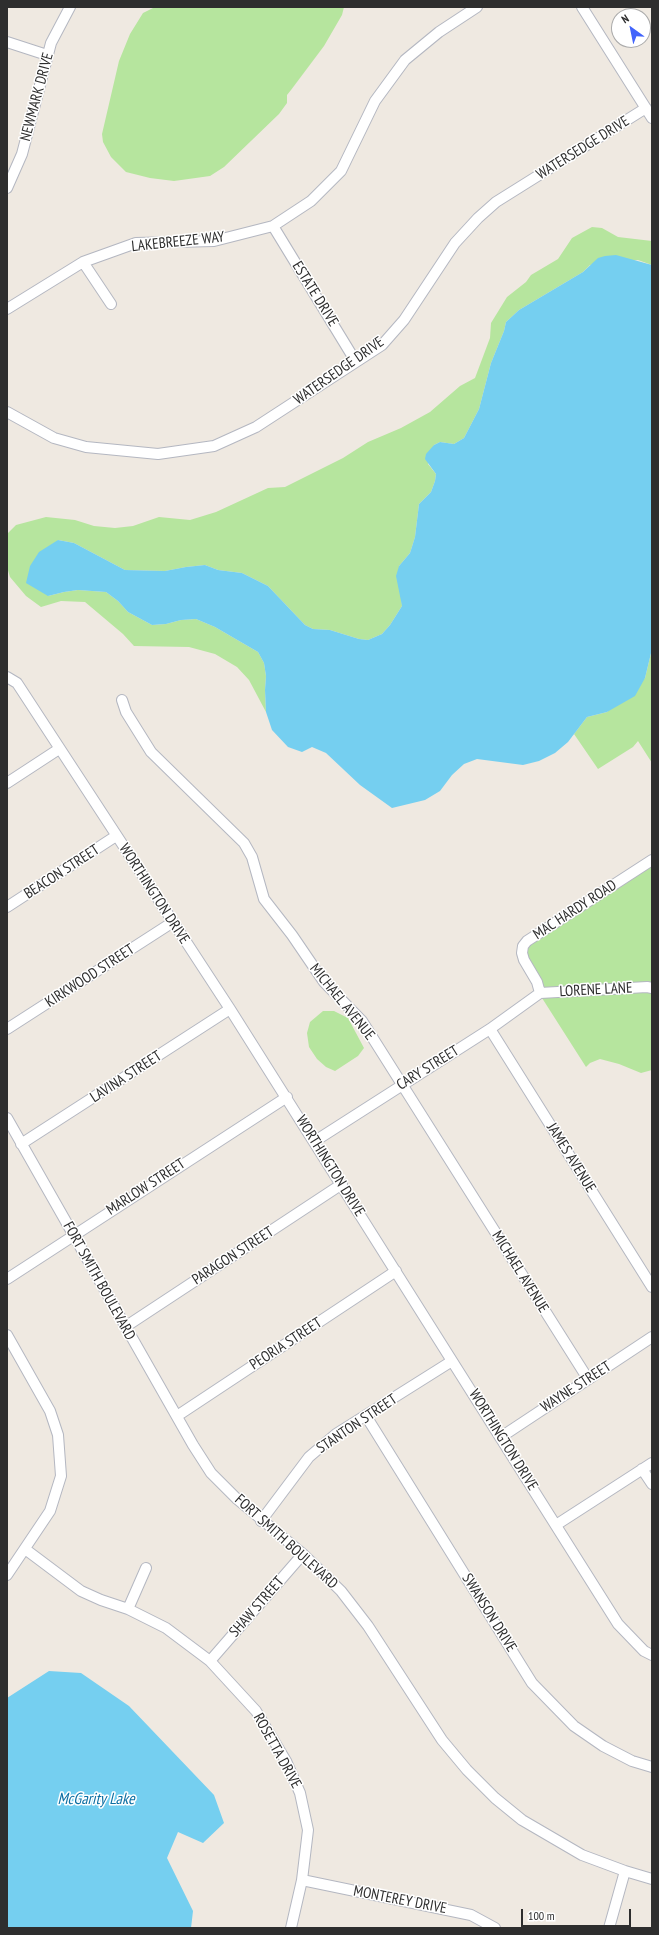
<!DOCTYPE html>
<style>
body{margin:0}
#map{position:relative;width:659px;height:1935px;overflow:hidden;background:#efe9e1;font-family:"PT Sans Narrow",sans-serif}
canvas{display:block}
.frame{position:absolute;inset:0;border:8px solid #2e2e2e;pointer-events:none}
.north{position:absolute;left:611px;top:8px;width:40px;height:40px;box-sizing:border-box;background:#fff;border:1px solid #ababab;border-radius:50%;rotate:327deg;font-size:11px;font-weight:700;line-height:16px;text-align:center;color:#2e2e2e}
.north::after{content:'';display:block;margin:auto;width:14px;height:18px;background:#4264fb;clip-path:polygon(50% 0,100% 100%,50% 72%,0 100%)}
.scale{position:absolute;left:521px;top:1909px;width:110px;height:18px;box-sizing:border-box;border:2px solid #2e2e2e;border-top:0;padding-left:5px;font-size:12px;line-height:14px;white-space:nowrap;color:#2e2e2e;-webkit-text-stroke:3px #fff;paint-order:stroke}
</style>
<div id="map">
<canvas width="659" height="1935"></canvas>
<div class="frame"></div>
<div class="north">N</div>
<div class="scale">100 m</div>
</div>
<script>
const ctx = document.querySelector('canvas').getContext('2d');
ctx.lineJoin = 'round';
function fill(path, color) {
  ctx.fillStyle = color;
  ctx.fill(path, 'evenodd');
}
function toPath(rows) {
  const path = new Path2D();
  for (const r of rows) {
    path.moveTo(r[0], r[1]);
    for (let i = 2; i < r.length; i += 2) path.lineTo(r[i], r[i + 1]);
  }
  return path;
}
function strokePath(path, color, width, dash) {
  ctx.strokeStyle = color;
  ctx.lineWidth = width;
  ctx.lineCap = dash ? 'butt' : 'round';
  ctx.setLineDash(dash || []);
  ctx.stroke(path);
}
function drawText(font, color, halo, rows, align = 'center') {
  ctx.font = font + ' "PT Sans Narrow",sans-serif';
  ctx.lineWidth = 3;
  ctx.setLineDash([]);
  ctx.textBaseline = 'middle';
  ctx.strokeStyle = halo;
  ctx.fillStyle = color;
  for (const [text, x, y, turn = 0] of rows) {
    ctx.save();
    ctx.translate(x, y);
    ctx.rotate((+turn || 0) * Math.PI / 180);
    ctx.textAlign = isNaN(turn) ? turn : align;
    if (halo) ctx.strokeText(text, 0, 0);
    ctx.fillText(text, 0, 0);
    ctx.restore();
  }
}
fill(toPath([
 [155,7,344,7,342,15,324,46,291,90,287,95,287,103,279,114,224,167,210,176,174,181,150,178,126,172,111,157,103,142,102,134,119,61,130,34,143,13],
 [592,227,602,228,618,237,652,241,652,265,638,260,590,265,583,272,519,310,506,322,504,331,491,363,479,409,464,438,454,444,440,442,434,445,428,464,436,474,435,481,431,492,419,504,415,537,410,553,399,566,402,606,390,625,382,634,368,640,359,639,330,630,313,629,305,625,268,586,242,573,218,570,205,565,186,567,165,571,125,570,74,543,58,540,48,596,64,592,78,590,106,592,118,601,128,612,152,625,166,624,181,620,196,619,215,627,258,652,264,663,266,676,265,690,266,712,249,680,237,667,215,654,189,647,134,646,123,634,85,602,61,601,41,607,26,596,10,577,7,567,7,534,16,525,46,517,75,520,94,526,115,528,133,526,159,517,190,520,216,512,268,488,285,487,343,458,368,442,401,428,430,412,460,386,475,378,490,338,491,323,507,297,526,282,531,275,558,259,572,238],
 [652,649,652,763,638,741,633,747,598,769,574,734,587,717,607,712,645,678],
 [652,865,652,984,543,989,527,959,526,953,530,944],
 [647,991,652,993,652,1070,641,1073,619,1064,600,1059,590,1063,586,1067,542,998],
 [323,1011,334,1011,348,1018,364,1048,358,1056,335,1071,326,1067,317,1059,309,1047,307,1033,310,1022]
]), '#b6e59e');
fill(toPath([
 [616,255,652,265,652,649,645,678,635,696,607,712,587,717,568,742,555,753,539,761,523,765,477,759,464,764,452,775,440,791,425,800,392,808,360,785,326,753,312,747,302,752,288,747,272,730,266,712,265,690,266,676,264,663,258,652,215,627,196,619,181,620,166,624,152,625,128,612,118,601,106,592,78,590,64,592,48,596,26,583,30,566,39,552,58,540,74,543,125,570,165,571,186,567,205,565,218,570,242,573,268,586,305,625,313,629,330,630,359,639,368,640,382,634,390,625,402,606,396,576,399,566,410,553,415,537,419,504,431,492,435,481,436,474,425,459,426,454,434,445,440,442,454,444,464,438,479,409,491,363,504,331,506,322,519,310,583,272,598,258,605,256],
 [49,1671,81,1673,129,1706,214,1795,224,1823,203,1843,178,1832,167,1858,193,1911,191,1928,7,1928,7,1698]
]), '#75cff0');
const minor = toPath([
 [582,7,652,118],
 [7,42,47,55],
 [7,188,22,154,51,43,70,7],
 [273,226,356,362],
 [83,262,111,304],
 [7,309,83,262,136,243,214,241,273,226,311,201,341,171,375,101,405,60,439,32,477,7],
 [7,412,54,438,86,447,158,454,214,446,256,427,382,345,404,320,455,243,478,218,496,202,646,108],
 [7,677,17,683,230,1009,618,1624,644,1651,652,1655],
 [122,700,126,712,151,752,244,843,252,857,264,899,292,935,324,982,362,1021,588,1379],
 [7,783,59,749],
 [7,907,116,836],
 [540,993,537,982,524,960,522,953,523,946,527,941,652,860],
 [540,993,647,987,652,988],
 [7,1029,173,922],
 [490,1029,652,1287],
 [7,1118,193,1445,211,1473,237,1499,303,1554,341,1591,368,1626,442,1740,467,1770,495,1798,522,1820,582,1855,625,1871,652,1879],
 [315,1141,490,1029,540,993],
 [21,1144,230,1009],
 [7,1279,287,1097],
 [125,1327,342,1184],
 [7,1335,50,1411,58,1435,61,1476,50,1511,7,1575],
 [177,1416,396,1271],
 [366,1416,532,1683,574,1726,603,1746,632,1761,652,1767],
 [501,1437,652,1337],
 [642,1469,652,1484],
 [261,1521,309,1457,336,1434,452,1361],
 [556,1525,652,1463],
 [25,1549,81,1591,101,1600,128,1609,166,1628,210,1661,256,1711,286,1761,300,1793,308,1830,302,1880,291,1928],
 [128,1609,146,1568],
 [210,1661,303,1554],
 [302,1880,471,1915,495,1928],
 [609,1928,625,1871]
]);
strokePath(minor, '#b4b7c1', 12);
strokePath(minor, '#fff', 10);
drawText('15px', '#2e2e2e', '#fff', [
 ["NEWMARK DRIVE",37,97,-75],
 ["WATERSEDGE DRIVE",583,148,-32],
 ["LAKEBREEZE WAY",178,242,-6],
 ["ESTATE DRIVE",315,294,58],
 ["WATERSEDGE DRIVE",339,371,-35],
 ["BEACON STREET",62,872,-33],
 ["WORTHINGTON DRIVE",154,894,57],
 ["MAC HARDY ROAD",575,910,-33],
 ["KIRKWOOD STREET",90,976,-33],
 ["LORENE LANE",596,990,-3],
 ["MICHAEL AVENUE",342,1002,51],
 ["CARY STREET",428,1068,-32],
 ["LAVINA STREET",126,1077,-33],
 ["JAMES AVENUE",571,1158,58],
 ["WORTHINGTON DRIVE",330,1166,58],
 ["MARLOW STREET",146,1187,-33],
 ["PARAGON STREET",233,1256,-33],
 ["MICHAEL AVENUE",520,1272,58],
 ["FORT SMITH BOULEVARD",99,1281,61],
 ["PEORIA STREET",286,1344,-33],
 ["WAYNE STREET",576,1387,-33],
 ["STANTON STREET",357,1424,-34],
 ["WORTHINGTON DRIVE",503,1440,58],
 ["FORT SMITH BOULEVARD",286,1542,42],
 ["SHAW STREET",257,1607,-49],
 ["SWANSON DRIVE",489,1613,58],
 ["ROSETTA DRIVE",277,1751,61],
 ["MONTEREY DRIVE",400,1900,11]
]);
drawText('italic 16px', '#0d6fa3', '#fff', [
 ["McGarity Lake",96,1799]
]);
</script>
